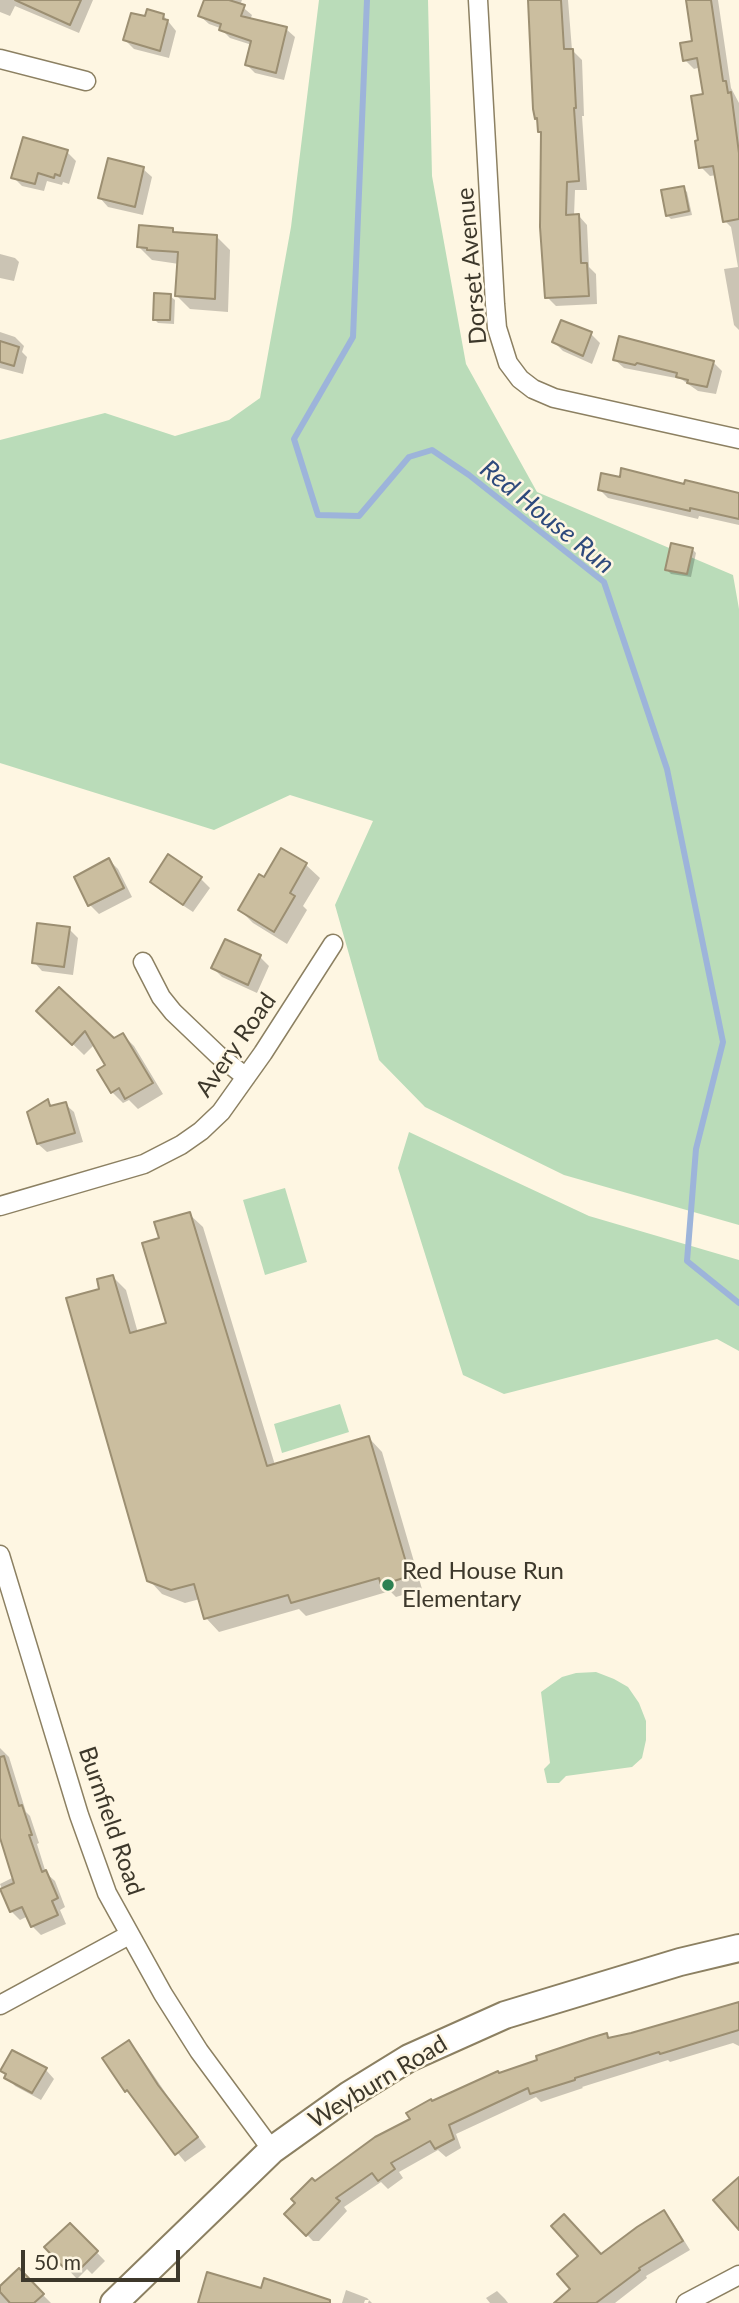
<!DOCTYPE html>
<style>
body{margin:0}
#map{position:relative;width:739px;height:2303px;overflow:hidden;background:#fef6e2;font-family:Lato,sans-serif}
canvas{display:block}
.scale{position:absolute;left:21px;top:2250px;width:159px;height:32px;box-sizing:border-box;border:4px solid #3d382b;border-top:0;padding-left:9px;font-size:21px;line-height:24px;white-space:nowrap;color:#3d382b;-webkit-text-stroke:5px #fef6e2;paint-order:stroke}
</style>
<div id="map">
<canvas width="739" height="2303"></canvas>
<div class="scale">50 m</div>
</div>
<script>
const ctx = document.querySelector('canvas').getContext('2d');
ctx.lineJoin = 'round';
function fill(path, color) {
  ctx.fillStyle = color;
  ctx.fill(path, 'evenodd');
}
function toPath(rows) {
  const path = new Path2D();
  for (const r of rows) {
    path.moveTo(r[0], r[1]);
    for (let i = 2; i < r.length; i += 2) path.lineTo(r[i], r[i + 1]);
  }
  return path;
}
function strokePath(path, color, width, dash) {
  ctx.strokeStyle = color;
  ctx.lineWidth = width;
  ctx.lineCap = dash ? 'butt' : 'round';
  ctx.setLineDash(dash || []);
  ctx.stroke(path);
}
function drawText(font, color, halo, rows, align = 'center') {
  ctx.font = font + ' Lato,sans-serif';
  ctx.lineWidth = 5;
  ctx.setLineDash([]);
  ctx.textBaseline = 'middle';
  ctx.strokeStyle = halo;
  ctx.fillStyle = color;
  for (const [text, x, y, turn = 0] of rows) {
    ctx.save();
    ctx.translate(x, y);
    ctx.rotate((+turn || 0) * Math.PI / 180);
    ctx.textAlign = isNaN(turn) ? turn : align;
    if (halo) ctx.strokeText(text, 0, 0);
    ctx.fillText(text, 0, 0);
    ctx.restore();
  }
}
fill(toPath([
 [319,0,428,0,432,176,466,364,537,492,733,575,739,609,739,1225,564,1175,425,1107,379,1060,335,905,373,821,290,795,214,830,0,763,0,440,105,413,175,436,229,420,260,398,291,227],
 [409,1132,589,1216,739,1260,739,1351,717,1339,504,1394,463,1375,398,1168],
 [285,1188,307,1262,265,1275,243,1200],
 [340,1404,349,1432,282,1453,274,1424],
 [596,1672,614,1679,628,1687,639,1703,646,1721,646,1740,642,1758,632,1767,566,1776,559,1783,547,1783,544,1769,550,1763,541,1692,562,1677,576,1673]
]), '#badcb9');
fill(toPath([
 [0,0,93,0,79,33,15,6,10,16,0,12],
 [206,0,242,0,240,5,252,15,250,20,286,29,295,37,284,80,255,73,247,65,252,45,230,38,220,28,209,24,200,16],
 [529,0,568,0,572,50,582,60,584,116,582,116,587,190,575,190,574,216,579,216,587,225,589,267,596,274,597,304,556,306,547,297,542,134,536,118],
 [685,0,718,0,731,88,739,103,739,330,734,325,724,269,738,267,731,227,725,221,717,175,710,176,701,167,700,142,705,96,701,67,694,69,685,60,694,42,689,8],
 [163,15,176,31,169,58,134,49,125,40,146,19],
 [67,152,76,161,69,184,63,182,62,185,47,181,44,191,22,186,13,177],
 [143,169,152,177,143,215,108,207,100,198],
 [683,188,687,192,692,215,671,219,667,215],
 [172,229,177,234,216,236,230,250,228,312,190,309,177,296,179,264,152,260,139,247],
 [0,254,15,258,19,262,14,281,0,278],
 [170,296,175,300,174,324,158,323,154,319],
 [0,332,15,337,24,346,22,352,27,357,23,374,0,368],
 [591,334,600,343,592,364,563,351,554,342],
 [615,360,713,362,722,371,716,394,698,391,681,379,624,368],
 [685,486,739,495,739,525,699,516,698,519,608,498,599,489],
 [692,549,696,553,691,577,671,574,667,570],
 [282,850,306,865,320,878,303,906,307,910,287,944,253,923,240,910,265,879],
 [169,857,201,879,210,888,193,912,161,891,152,882],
 [109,860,118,869,132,897,99,914,90,905],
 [69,929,78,938,73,975,42,971,34,962],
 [260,957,269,966,257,993,222,977,213,968],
 [39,1011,114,1040,123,1035,134,1046,163,1094,138,1109,129,1100,123,1103,112,1092,107,1066,95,1044,84,1055],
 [48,1101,53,1107,65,1104,74,1112,83,1142,47,1152,38,1144],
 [189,1214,203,1227,275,1465,369,1438,382,1452,422,1589,396,1597,390,1591,306,1616,299,1609,219,1632,206,1618,200,1599,185,1603,162,1594,149,1580,101,1290,113,1277,126,1290,138,1333,168,1324,161,1239],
 [0,1748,9,1757,26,1812,30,1816,39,1843,37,1844,46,1873,55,1881,65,1907,60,1910,66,1924,41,1935,32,1926,28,1916,20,1920,11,1911,0,1884,14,1877,0,1832],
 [739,2004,739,2046,733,2043,670,2062,668,2060,582,2087,583,2088,541,2102,536,2097,456,2134,461,2148,446,2157,438,2150,399,2172,403,2178,388,2189,381,2182,344,2207,347,2211,319,2241,313,2241,287,2214,315,2183,412,2120,432,2103,499,2074,606,2035,610,2040],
 [129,2042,137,2051,167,2095,206,2147,185,2162,126,2090],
 [46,2070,54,2079,41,2100,15,2086,2,2071],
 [664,2213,672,2221,690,2250,646,2276,647,2278,615,2303,557,2303,601,2256],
 [70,2225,105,2261,92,2274,87,2269,77,2279,47,2247],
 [19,2271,51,2303,0,2303,0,2289],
 [346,2290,367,2298,372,2303,368,2303,369,2300,365,2300,364,2303,342,2303],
 [497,2291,505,2299,508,2303,490,2303,486,2298]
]), '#0003');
strokePath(toPath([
 [367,0,353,337,294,439,318,515,359,516,409,457,432,450,469,475,604,582,667,769,723,1042,696,1149,687,1261,739,1303]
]), '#9db4da', 6);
const building = toPath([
 [15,0,81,0,70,25,15,0],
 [204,0,229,0,245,5,241,16,287,27,276,73,245,65,251,41,219,30,221,24,198,16,204,0],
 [528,0,561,0,564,49,573,49,576,108,574,108,579,181,567,182,566,215,579,214,581,263,587,263,589,296,545,298,540,227,541,132,538,132,537,118,535,119,533,109,528,0],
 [686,0,711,0,723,81,726,81,728,93,731,92,739,153,739,219,723,222,713,166,699,168,695,141,698,140,691,96,703,94,697,58,683,61,680,43,692,41,686,0],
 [147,9,164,14,163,19,168,20,160,51,123,40,131,13,145,16,147,9],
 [23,137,68,150,60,176,55,174,54,178,38,173,35,184,11,178,23,137],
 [108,158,144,167,135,207,98,198,108,158],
 [684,186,689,211,666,216,661,190,684,186],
 [139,225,173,228,173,232,217,235,215,299,175,296,178,252,147,250,147,248,137,247,139,225],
 [154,293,171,294,170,320,153,320,154,293],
 [561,320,592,332,583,356,552,342,561,320],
 [619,336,714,361,707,387,687,383,688,380,676,377,677,373,637,363,635,365,613,360,619,336],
 [0,341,19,347,14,366,0,362,0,341],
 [621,468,684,484,685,480,739,493,739,519,690,508,690,511,598,490,601,473,620,477,621,468],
 [671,543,693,548,687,574,665,570,671,543],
 [281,848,307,863,290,893,295,896,274,932,238,910,259,874,264,877,281,848],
 [168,854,202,877,183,905,150,882,168,854],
 [109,858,124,888,88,906,74,877,109,858],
 [37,923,70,927,64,967,32,963,37,923],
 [225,939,261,955,248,985,211,968,225,939],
 [59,987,114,1038,123,1033,153,1083,125,1099,119,1088,111,1093,97,1070,105,1065,85,1031,72,1045,36,1011,59,987],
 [48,1099,50,1106,66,1102,75,1133,37,1144,27,1112,48,1099],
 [190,1212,267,1466,369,1436,410,1576,381,1585,379,1578,291,1603,288,1595,204,1619,194,1584,171,1590,147,1581,66,1298,99,1289,97,1279,113,1275,130,1333,166,1323,142,1243,159,1238,154,1222,190,1212],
 [4,1756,19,1806,22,1805,32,1835,29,1835,42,1872,46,1870,58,1898,52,1901,58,1915,31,1927,22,1907,10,1912,0,1889,14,1883,0,1838,0,1757,4,1756],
 [739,2002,739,2030,660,2054,659,2052,575,2078,575,2080,530,2094,528,2088,449,2125,454,2139,435,2149,430,2141,391,2163,395,2169,378,2181,372,2173,336,2198,340,2201,306,2236,284,2214,295,2203,291,2199,312,2178,315,2181,375,2137,410,2119,406,2113,431,2099,432,2101,498,2071,499,2073,537,2060,536,2056,590,2038,607,2033,608,2038,631,2033,739,2002],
 [129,2040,158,2085,198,2137,175,2155,127,2090,125,2092,102,2058,129,2040],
 [12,2050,47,2068,32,2093,4,2078,6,2074,0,2071,12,2050],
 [739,2177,739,2230,713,2200,739,2177],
 [664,2210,683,2241,639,2268,640,2270,596,2303,554,2303,570,2289,557,2274,578,2256,551,2226,564,2214,601,2254,637,2227,664,2210],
 [70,2223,98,2251,82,2267,77,2262,67,2271,44,2247,70,2223],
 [19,2268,44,2294,34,2303,10,2303,0,2292,0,2286,19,2268],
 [207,2272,261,2288,264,2278,330,2300,330,2303,198,2303,207,2272]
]);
fill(building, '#cbbe9f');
strokePath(building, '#9c8f72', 2);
const street = toPath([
 [478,0,495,304,497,328,508,363,520,379,533,389,554,398,739,439],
 [0,59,86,81],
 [143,962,161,997,173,1012,218,1055,246,1077],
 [0,1206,144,1164,181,1145,201,1131,221,1112,263,1053,333,944],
 [0,1555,79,1815,107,1893,163,1994,199,2051,272,2150],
 [0,2005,129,1935],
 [686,2303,739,2275]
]);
const secondary = toPath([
 [114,2303,272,2150,349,2095,409,2058,505,2015,680,1962,739,1948]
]);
strokePath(street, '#8c8062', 21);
strokePath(secondary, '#8c8062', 30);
strokePath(street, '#fff', 18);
strokePath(secondary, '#fff', 26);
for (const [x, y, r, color] of [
 [388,1585,7,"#2d8153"]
]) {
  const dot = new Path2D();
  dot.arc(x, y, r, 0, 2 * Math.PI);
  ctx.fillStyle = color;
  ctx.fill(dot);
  strokePath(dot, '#fef6e2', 2.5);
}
drawText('24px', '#3d382b', '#fef6e2', [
 ["Dorset Avenue",472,266,-95],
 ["Avery Road",236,1045,-55],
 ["Burnfield Road",111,1821,71],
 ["Weyburn Road",378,2082,-31]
]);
drawText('24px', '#3d382b', '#fef6e2', [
 ["Red House Run",402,1571],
 ["Elementary",402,1599]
], 'left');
drawText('italic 26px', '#2e4a7c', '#fef6e2', [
 ["Red House Run",547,517,39]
]);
</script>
